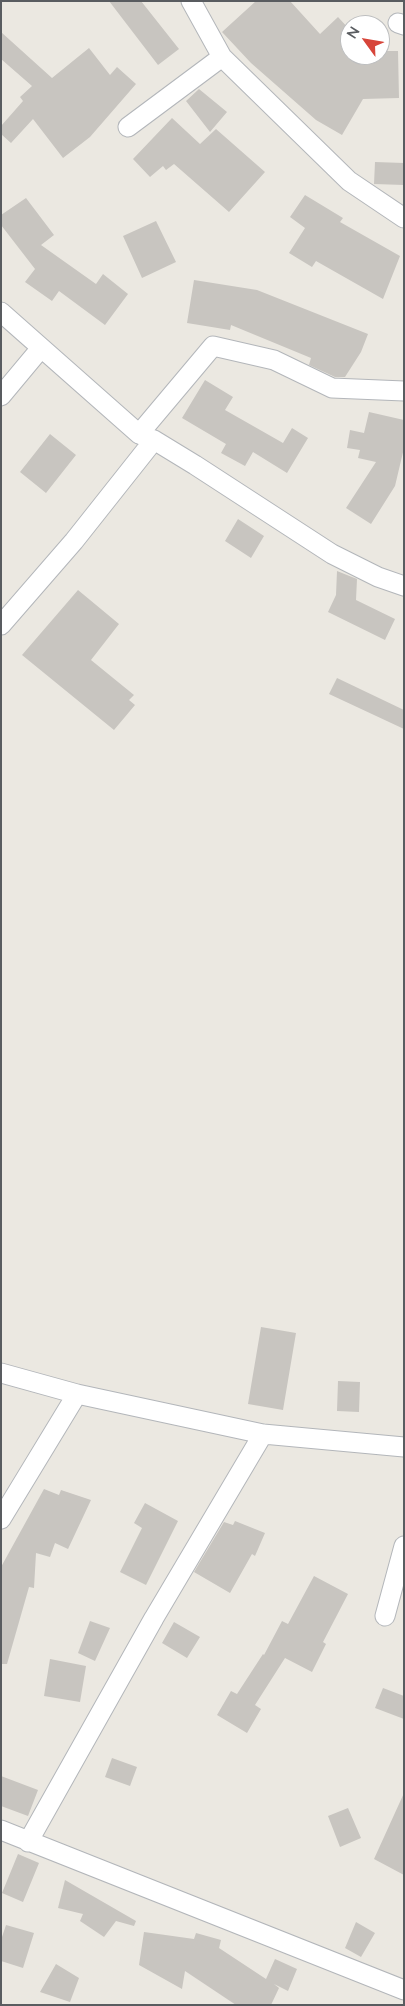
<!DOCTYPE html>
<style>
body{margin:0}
#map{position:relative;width:405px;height:2006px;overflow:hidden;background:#ebe8e1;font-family:Lato,sans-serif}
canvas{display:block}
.frame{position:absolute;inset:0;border:2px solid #595c60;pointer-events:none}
.north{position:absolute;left:340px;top:15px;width:50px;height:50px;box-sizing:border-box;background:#fff;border:1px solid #bdbebf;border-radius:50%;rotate:302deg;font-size:14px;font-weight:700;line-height:20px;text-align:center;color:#595c60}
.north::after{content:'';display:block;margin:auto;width:18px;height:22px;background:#d7453a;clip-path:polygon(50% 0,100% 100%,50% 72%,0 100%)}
</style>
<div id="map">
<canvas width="405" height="2006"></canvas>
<div class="frame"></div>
<div class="north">N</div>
</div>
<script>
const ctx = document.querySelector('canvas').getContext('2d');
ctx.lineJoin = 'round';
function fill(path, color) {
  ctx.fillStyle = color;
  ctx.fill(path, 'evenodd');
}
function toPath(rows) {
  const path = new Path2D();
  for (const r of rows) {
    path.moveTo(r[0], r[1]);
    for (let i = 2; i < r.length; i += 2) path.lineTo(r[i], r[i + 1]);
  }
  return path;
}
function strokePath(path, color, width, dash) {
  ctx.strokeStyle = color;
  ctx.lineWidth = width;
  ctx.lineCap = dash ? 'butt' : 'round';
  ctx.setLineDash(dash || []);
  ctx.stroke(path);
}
fill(toPath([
 [109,1,141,1,179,49,158,65],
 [256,1,290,1,320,34,338,17,350,30,350,55,380,55,380,51,398,51,399,98,363,99,342,135,316,120,251,63,222,32],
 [1,32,52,78,89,48,110,75,117,67,136,84,90,137,63,158,33,119,11,143,1,134,1,126,23,101,20,97,32,86,1,59],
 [199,89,227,112,210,132,186,101],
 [172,118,200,144,216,129,265,172,229,212,174,164,166,170,163,166,150,177,133,159],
 [375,162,404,163,404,185,374,184],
 [305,195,343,218,340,222,400,256,383,299,316,261,312,267,289,253,305,228,290,217],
 [26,198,54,235,41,245,96,284,103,274,128,294,105,325,59,291,52,301,25,282,35,269,1,225,1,215],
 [156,221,176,262,142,278,123,236],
 [194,280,257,290,368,334,361,352,345,377,335,377,309,365,311,358,231,325,230,330,187,323],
 [205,380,233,397,225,410,283,443,292,428,308,438,287,473,253,452,245,466,221,453,226,444,182,418],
 [369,412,404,420,404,448,395,486,371,524,346,508,376,462,358,458,360,450,347,448,350,430,364,433],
 [50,434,76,455,46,493,20,472],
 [238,519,264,536,251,558,225,541],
 [337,571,357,579,356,600,395,619,385,640,328,612,336,595],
 [78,590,119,624,91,660,134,695,129,700,135,705,114,730,22,655],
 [337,678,404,710,404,729,329,694],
 [261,1327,296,1333,283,1410,248,1404],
 [338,1381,360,1382,359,1412,337,1411],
 [44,1489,59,1495,61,1490,91,1500,68,1549,55,1543,50,1557,36,1553,34,1588,29,1587,7,1664,1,1664,1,1567],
 [145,1503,178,1521,146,1585,120,1572,142,1528,134,1523],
 [235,1521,265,1533,255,1556,252,1554,230,1593,194,1572,224,1522,233,1525],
 [314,1576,348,1594,323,1642,326,1644,312,1672,285,1658,255,1705,261,1709,247,1733,217,1715,231,1691,237,1694,263,1654,264,1655,282,1621,288,1624],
 [90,1621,110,1628,95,1661,78,1653],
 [174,1622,200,1637,187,1658,162,1643],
 [50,1659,86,1666,80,1702,44,1696],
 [383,1688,404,1696,404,1719,375,1708],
 [112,1758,137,1767,130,1786,105,1777],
 [1,1776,38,1790,28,1816,1,1806],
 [404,1793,404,1875,374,1859],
 [348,1808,361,1838,340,1847,328,1816],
 [18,1854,39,1863,23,1902,2,1893],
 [65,1880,136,1921,134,1926,116,1921,104,1937,80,1921,83,1914,58,1908],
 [356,1922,375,1933,361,1957,345,1948],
 [6,1925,34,1933,23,1968,1,1961,1,1940],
 [144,1932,194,1939,196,1933,221,1940,219,1948,266,1979,275,1959,297,1969,288,1991,274,1984,279,1988,271,2005,236,2005,185,1971,182,1989,139,1965],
 [56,1964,79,1978,70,2002,40,1992]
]), '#c8c5c0');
const street = toPath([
 [191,1,222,57,349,181,404,218],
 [398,23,404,25],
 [128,127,222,57],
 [1,312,139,434,154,440,195,465,332,554,378,577,404,586],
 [1,396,41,348],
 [139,434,213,346,274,360,332,388,404,391],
 [1,625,74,541,154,440],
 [1,1373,77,1394,263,1434,404,1447],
 [1,1519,77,1394],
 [385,1616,404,1546],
 [1,1830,404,1990],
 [28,1842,154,1618,263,1434]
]);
strokePath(street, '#b3b6ba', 21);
strokePath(street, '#fff', 19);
</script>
